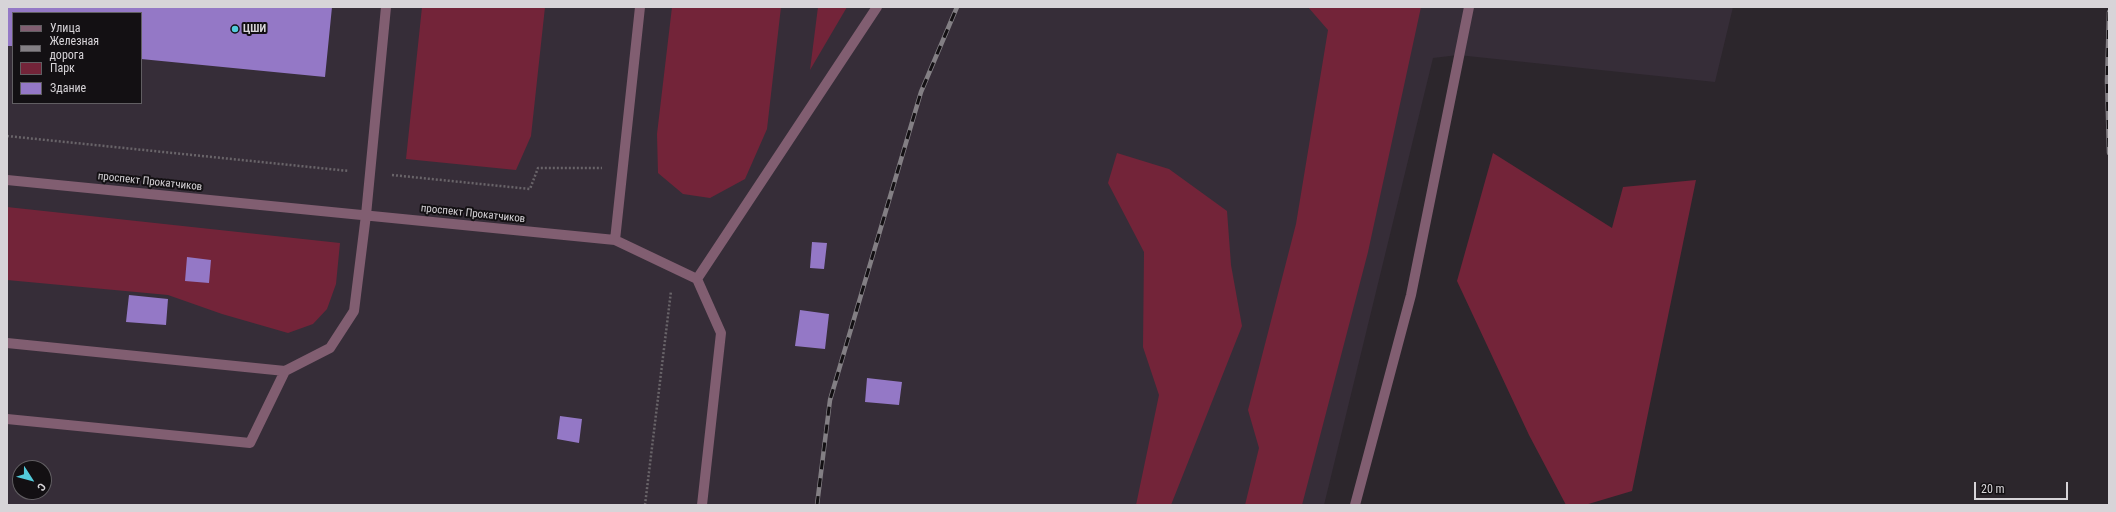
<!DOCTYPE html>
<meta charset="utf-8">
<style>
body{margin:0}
#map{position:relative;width:2116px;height:512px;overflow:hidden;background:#2c262c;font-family:"Roboto Condensed",sans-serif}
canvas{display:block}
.frame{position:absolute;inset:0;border:8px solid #d7d4d8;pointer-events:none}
.legend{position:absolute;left:12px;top:12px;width:130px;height:92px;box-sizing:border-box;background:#131013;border:1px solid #615e62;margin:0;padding:5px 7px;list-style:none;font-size:12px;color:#d7d4d8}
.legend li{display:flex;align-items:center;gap:8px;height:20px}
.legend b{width:20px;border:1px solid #615e62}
.north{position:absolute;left:12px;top:460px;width:40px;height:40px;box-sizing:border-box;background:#131013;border:1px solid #615e62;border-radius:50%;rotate:126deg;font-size:11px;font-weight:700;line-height:16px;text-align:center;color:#d7d4d8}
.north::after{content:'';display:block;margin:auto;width:14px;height:18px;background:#53cbdb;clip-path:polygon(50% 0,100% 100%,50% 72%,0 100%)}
.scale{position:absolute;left:1974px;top:482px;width:94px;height:18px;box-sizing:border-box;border:2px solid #d7d4d8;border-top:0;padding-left:5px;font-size:12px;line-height:14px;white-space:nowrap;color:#d7d4d8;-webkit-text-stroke:3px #131013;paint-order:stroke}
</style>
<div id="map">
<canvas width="2116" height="512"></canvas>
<div class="frame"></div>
<ul class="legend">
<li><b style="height:5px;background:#815e71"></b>Улица</li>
<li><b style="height:5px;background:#837f84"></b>Железная дорога</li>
<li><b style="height:11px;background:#732439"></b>Парк</li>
<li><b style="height:11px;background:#9478c6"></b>Здание</li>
</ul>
<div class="north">С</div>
<div class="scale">20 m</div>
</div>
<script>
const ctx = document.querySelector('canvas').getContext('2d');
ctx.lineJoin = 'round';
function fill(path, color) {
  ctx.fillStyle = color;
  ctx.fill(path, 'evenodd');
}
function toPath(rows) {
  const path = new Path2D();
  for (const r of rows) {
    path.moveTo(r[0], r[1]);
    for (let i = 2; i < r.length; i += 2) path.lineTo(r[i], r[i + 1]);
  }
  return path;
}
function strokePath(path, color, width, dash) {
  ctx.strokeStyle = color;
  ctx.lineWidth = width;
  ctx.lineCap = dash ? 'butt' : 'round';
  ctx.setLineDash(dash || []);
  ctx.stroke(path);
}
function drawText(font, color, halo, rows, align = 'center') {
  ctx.font = font + ' "Roboto Condensed",sans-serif';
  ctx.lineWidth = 4;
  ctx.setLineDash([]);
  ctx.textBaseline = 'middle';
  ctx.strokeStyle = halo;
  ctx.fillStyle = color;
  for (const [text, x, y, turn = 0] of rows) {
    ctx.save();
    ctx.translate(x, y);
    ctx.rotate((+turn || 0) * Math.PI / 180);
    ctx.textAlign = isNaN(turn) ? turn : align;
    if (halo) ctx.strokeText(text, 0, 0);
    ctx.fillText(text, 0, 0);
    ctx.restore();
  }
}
fill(toPath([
 [7,7,1733,7,1715,82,1458,55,1433,58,1324,505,7,505],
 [13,13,141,13,141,103,13,103],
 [20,468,44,468,44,492,20,492]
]), '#362d38');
fill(toPath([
 [422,7,545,7,531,136,516,170,406,159],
 [672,7,781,7,767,129,745,179,710,198,683,194,658,173,657,134],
 [818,7,847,7,810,70],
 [1308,7,1421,7,1368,252,1302,505,1245,505,1259,448,1248,410,1296,224,1328,30],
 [1117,153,1169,169,1227,211,1231,265,1242,326,1171,505,1136,505,1159,395,1143,347,1144,252,1108,183],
 [1493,153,1612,228,1623,187,1696,180,1632,491,1585,505,1566,505,1529,435,1457,281],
 [7,207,340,243,336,284,327,309,313,324,288,333,222,314,168,295,7,280]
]), '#732439');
fill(toPath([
 [7,7,332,7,325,77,141,59,141,13,13,13,13,46,7,46],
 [812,242,827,243,824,269,810,268],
 [187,257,211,260,209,283,185,281],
 [129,295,168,299,166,325,126,322],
 [800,310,829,314,825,349,795,346],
 [867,378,902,382,899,405,865,402],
 [560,416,582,419,579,443,557,439]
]), '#9478c6');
strokePath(toPath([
 [7,136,349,171],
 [392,175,530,189,538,168,602,168],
 [645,505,671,291]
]), '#696469', 2.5, [2, 2]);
strokePath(toPath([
 [7,180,615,240,697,279,721,333,702,505],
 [615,240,640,7],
 [697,279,877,7],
 [7,343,285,371,330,348,354,311,366,215,386,7],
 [7,419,250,443,285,371],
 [1355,505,1411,295,1469,7]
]), '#815e71', 10);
const rail = toPath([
 [2109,12,2107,81,2109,153],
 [817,505,830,400,921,92,957,7]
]);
strokePath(rail, '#837f84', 4.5);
strokePath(rail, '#131013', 3, [9]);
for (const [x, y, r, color] of [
 [235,29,4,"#53cbdb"]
]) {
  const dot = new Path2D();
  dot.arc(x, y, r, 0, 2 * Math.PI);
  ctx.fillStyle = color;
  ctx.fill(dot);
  strokePath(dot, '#131013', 1.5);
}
drawText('bold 11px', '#d7d4d8', '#131013', [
 ["ЦШИ",243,29]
], 'left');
drawText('11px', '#d7d4d8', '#131013', [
 ["проспект Прокатчиков",150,182,6],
 ["проспект Прокатчиков",473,214,6]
]);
</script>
